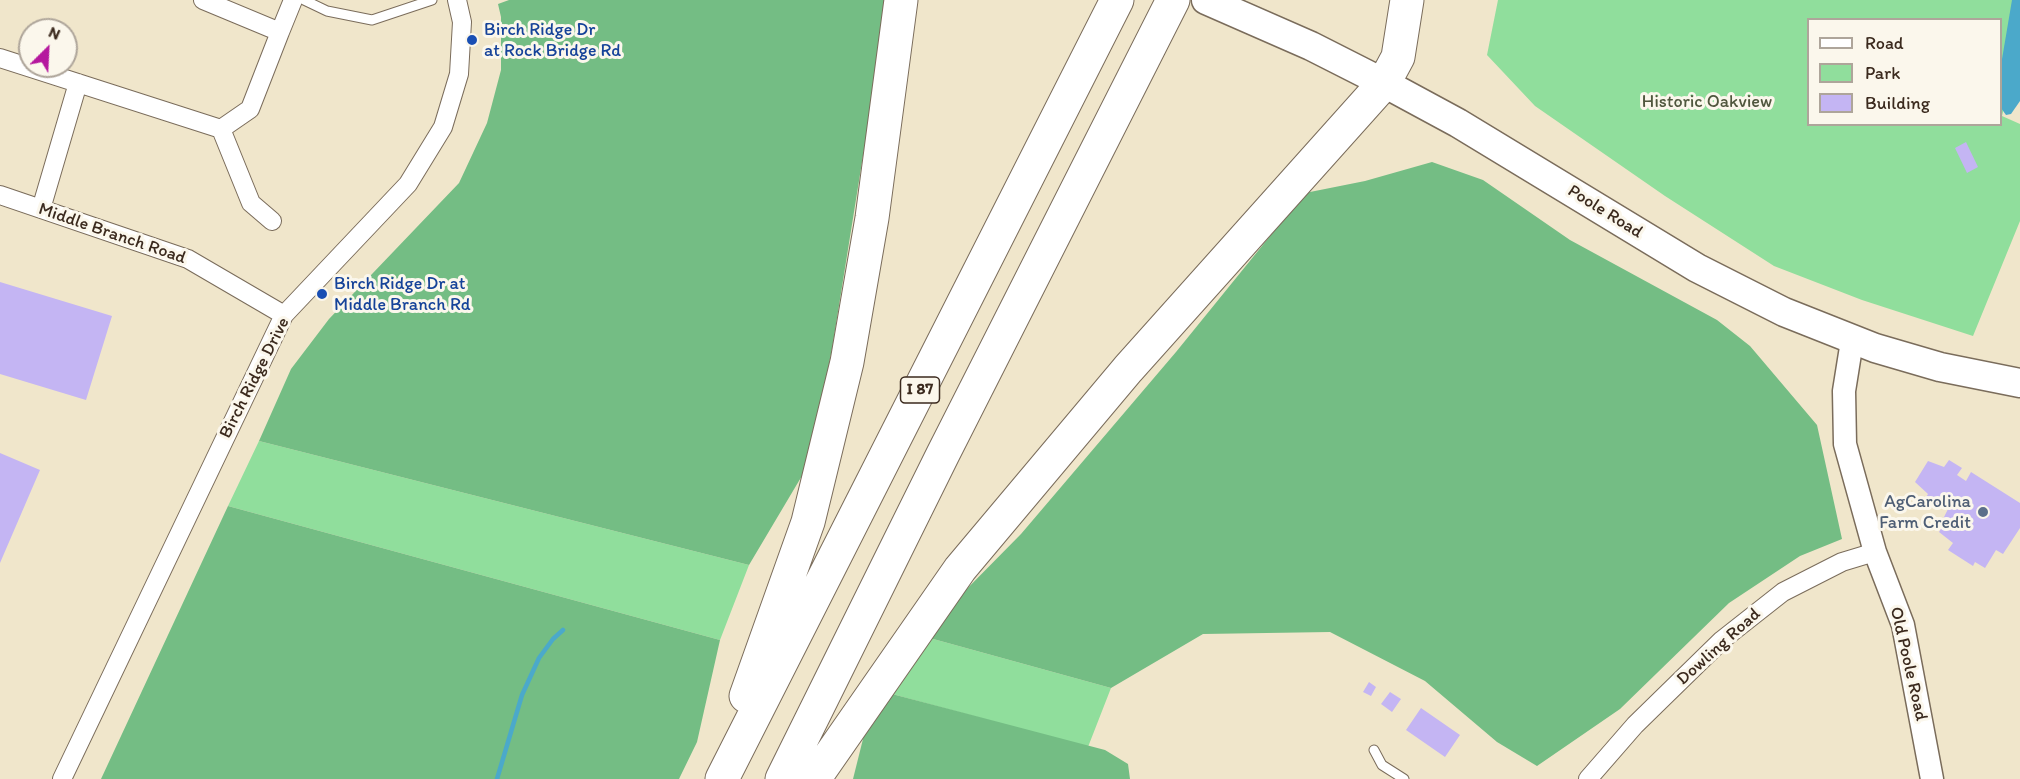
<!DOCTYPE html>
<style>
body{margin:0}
#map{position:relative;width:2020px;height:779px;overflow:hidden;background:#f0e6cb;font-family:Itim,sans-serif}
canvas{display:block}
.legend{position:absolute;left:1807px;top:18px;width:195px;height:108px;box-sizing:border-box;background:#fbf7ec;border:2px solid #aea59a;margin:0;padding:8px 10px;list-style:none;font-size:18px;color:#3b2a1e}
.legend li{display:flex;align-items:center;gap:12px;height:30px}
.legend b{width:30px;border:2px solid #aea59a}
.north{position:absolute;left:18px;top:18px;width:60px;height:60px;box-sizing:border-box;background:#fbf7ec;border:2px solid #aea59a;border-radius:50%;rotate:24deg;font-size:16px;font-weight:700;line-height:24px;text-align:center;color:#3b2a1e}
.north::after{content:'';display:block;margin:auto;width:21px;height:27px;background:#b5179e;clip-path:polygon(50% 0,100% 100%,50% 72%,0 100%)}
</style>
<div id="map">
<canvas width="2020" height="779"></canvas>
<ul class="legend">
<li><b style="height:8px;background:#fff"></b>Road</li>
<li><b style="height:16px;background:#90de9c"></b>Park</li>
<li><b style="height:16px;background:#c4b5f3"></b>Building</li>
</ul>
<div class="north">N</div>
</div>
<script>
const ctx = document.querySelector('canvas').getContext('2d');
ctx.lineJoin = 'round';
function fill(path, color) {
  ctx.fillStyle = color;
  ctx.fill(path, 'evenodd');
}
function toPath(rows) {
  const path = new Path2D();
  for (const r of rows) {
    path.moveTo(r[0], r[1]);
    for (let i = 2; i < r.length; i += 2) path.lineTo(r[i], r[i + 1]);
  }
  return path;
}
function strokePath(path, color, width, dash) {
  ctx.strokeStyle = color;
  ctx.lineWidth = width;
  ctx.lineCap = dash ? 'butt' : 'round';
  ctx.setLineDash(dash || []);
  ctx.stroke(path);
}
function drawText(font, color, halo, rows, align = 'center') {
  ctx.font = font + ' Itim,sans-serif';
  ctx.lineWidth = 6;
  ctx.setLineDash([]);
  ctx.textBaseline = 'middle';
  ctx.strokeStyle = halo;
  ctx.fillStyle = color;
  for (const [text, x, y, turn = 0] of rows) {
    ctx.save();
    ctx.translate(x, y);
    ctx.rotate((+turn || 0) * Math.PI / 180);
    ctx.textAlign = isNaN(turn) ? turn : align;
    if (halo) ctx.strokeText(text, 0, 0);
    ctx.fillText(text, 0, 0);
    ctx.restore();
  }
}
fill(toPath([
 [1498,0,2020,0,2020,42,2002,116,2020,124,2020,221,1973,336,1862,300,1774,266,1665,196,1535,106,1487,55],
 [1808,20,2000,20,2000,124,1808,124],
 [259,441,749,565,720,640,228,506],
 [926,637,1111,688,1088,747,892,694]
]), '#90de9c');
fill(toPath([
 [509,0,888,0,832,349,809,464,749,565,259,441,291,369,329,319,459,183,487,123,501,70,501,17,498,4],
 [1432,162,1483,180,1570,240,1717,320,1750,346,1817,425,1842,539,1800,556,1729,603,1620,709,1537,766,1497,742,1425,681,1330,632,1203,634,1111,688,926,637,949,607,1021,534,1176,352,1305,193,1365,181],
 [228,506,720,640,697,742,679,779,101,779],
 [892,694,1105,750,1128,764,1130,779,853,779,864,735]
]), '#74bd84');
fill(toPath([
 [2012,0,2020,0,2020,101,2011,114,2006,115,2001,108,2001,65]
]), '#4ba9ca');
strokePath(toPath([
 [497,779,522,695,539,658,553,639,563,630]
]), '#4ba9ca', 4.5);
fill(toPath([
 [1966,142,1978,167,1967,173,1955,148],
 [0,282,112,316,86,400,0,374],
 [0,453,40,470,0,563],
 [1949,460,1962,468,1957,475,1966,481,1971,472,2020,503,2020,528,2003,554,1996,550,1985,568,1975,562,1973,566,1948,550,1953,543,1939,532,1944,524,1949,525,1942,521,1949,507,1940,501,1935,509,1923,502,1928,494,1915,482,1928,461,1944,467],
 [1369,682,1376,687,1371,696,1363,692],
 [1390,692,1401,699,1392,712,1381,704],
 [1421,708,1460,735,1445,757,1406,730]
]), '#c4b5f3');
const service = toPath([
 [304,0,327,11,372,20,432,0],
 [1374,750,1382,765,1404,779]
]);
const minor = toPath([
 [280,32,293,0],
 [0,58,221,129,250,109,280,32,203,0],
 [221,129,251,203,272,221],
 [0,195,188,259,284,315],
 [41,209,78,83],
 [62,779,284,315,408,184,443,127,459,74,462,22,457,0],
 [1588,779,1635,725,1722,640,1783,592,1842,562,1875,552]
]);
const tertiary = toPath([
 [1852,341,1844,391,1845,444,1875,552,1903,625,1932,779]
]);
const primary = toPath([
 [1206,0,1311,46,1384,83,1458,123,1697,268,1784,312,1875,348,1940,367,2020,383]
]);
const motorway = toPath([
 [746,696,808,522,847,362,872,218,901,0],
 [722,779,1117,0],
 [782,779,943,454,1173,0],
 [814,779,960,569,1128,369,1384,83,1398,57,1407,0]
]);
strokePath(service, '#7a6c5b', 11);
strokePath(minor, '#7a6c5b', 20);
strokePath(tertiary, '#7a6c5b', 25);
strokePath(primary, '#7a6c5b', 31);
strokePath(motorway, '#7a6c5b', 35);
strokePath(service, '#fff', 9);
strokePath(minor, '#fff', 18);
strokePath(tertiary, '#fff', 22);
strokePath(primary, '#fff', 28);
strokePath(motorway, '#fff', 33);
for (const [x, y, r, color] of [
 [472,40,6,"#1a4fb4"],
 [322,294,6,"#1a4fb4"],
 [1983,512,6,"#5c6f8a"]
]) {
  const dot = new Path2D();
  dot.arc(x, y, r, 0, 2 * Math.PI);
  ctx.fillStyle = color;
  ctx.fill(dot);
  strokePath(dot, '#fbf7ec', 2);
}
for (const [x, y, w] of [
 [920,390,39]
]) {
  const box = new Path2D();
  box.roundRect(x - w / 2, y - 13, w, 26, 4.5);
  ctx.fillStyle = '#fbf7ec';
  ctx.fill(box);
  strokePath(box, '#3b2a1e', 1.5);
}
drawText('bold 16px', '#3b2a1e', null, [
 ["I 87",920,390]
]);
drawText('18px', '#164399', '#fbf7ec', [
 ["Birch Ridge Dr",484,30],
 ["at Rock Bridge Rd",484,51],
 ["Birch Ridge Dr at",334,284],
 ["Middle Branch Rd",334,305]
], 'left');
drawText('18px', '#50573e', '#fbf7ec', [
 ["Historic Oakview",1707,102]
]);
drawText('18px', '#3b2a1e', '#fbf7ec', [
 ["Poole Road",1605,212,32],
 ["Middle Branch Road",112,234,19],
 ["Birch Ridge Drive",255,378,-63],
 ["Dowling Road",1719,647,-42],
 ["Old Poole Road",1908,664,77]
]);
drawText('18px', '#4e5e75', '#fbf7ec', [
 ["AgCarolina",1971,502],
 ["Farm Credit",1971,523]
], 'right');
</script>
